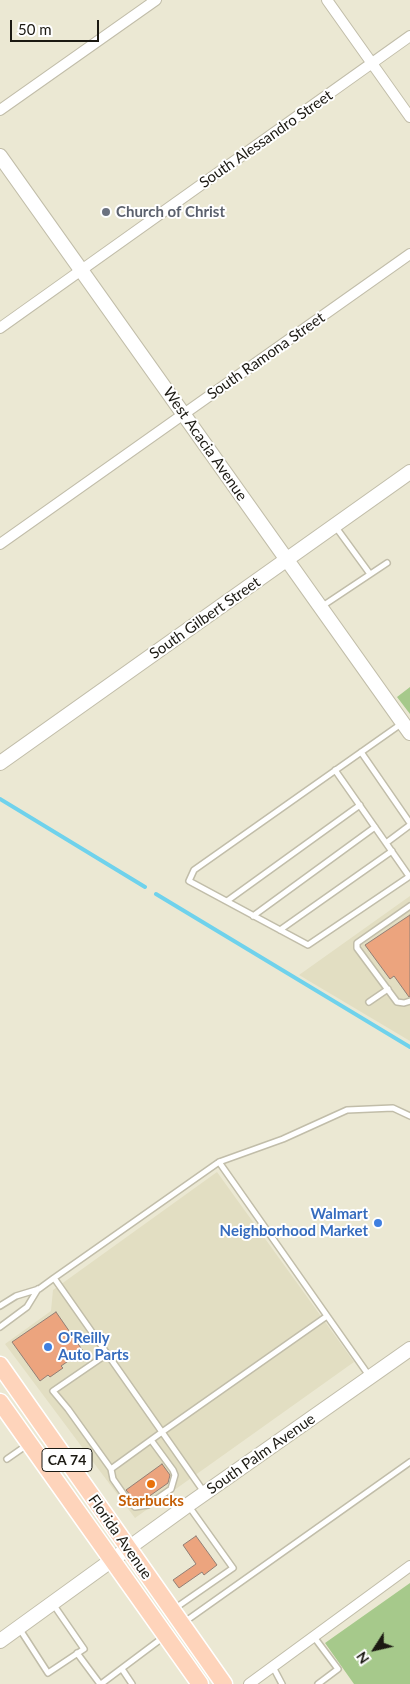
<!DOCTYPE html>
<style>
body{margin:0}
#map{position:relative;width:410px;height:1684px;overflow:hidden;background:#ebe8d3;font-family:Lato,sans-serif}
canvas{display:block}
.north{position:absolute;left:350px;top:1624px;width:50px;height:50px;-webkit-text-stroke:4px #fff;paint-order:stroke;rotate:235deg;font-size:14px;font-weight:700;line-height:20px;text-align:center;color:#1b1912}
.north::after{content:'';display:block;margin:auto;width:18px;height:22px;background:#1b1912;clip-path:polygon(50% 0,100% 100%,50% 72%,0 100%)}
.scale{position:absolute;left:10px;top:20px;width:89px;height:22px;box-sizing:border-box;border:2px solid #1b1912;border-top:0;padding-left:6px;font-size:15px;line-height:18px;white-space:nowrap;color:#1b1912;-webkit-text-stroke:4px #fff;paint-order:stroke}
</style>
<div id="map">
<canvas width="410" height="1684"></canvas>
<div class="north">N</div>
<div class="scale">50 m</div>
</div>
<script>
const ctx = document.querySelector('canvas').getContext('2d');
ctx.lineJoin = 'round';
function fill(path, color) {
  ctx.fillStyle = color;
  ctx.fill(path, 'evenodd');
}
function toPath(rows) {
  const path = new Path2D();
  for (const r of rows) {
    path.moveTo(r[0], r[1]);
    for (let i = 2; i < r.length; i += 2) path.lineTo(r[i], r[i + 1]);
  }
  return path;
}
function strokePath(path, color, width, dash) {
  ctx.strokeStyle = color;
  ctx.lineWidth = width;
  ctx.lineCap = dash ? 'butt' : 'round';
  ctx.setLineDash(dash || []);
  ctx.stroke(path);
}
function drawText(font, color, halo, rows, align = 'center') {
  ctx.font = font + ' Lato,sans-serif';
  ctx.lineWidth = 4;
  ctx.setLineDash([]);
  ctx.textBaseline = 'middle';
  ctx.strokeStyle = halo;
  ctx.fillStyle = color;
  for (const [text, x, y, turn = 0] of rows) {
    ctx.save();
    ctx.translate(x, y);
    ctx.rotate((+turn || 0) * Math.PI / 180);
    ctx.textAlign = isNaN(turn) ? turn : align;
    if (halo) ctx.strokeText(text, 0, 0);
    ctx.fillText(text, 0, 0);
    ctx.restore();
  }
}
fill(toPath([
 [410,896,410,1041,299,975],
 [217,1172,354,1362,135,1518,5,1344,51,1311,53,1290]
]), '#e2dec2');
fill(toPath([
 [410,687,410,714,397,697],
 [410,1583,410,1684,354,1684,325,1643]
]), '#a6c98b');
strokePath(toPath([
 [0,799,145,887],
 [156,894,410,1047]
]), '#6fd2ec', 4);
const building = toPath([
 [410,915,410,997,409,997,394,976,390,979,365,945,410,915],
 [56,1312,83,1351,61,1366,63,1368,50,1377,48,1375,40,1381,12,1342,56,1312],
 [162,1464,170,1475,168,1483,141,1502,135,1501,126,1490,162,1464],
 [196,1536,217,1565,204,1575,202,1572,179,1588,173,1580,196,1564,183,1545,196,1536]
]);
fill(building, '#eca47e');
strokePath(building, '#927f75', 1);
const lane = toPath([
 [335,526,370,574],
 [321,607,387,563],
 [401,724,194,870,189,881,308,945,410,876],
 [361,752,410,823],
 [335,770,409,876],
 [386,843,410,825],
 [227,901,360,805],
 [410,906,357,943,357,948,397,1002,404,1003,410,1001],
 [253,916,375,827],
 [280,930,392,851],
 [369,1002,388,989],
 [219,1162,283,1139,347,1110,393,1108,410,1116],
 [0,1306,16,1296,39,1289,54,1278],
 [0,1327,27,1307,38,1289],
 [107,1354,53,1391,68,1409,111,1469,162,1432,54,1278,219,1162,370,1377],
 [7,1459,27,1445],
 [111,1469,113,1479,129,1502,135,1507,148,1505,171,1489,175,1475,173,1470,151,1440],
 [204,1492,162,1432,327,1316],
 [174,1609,233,1568,188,1505],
 [183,1623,410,1462],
 [19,1628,48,1673,84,1649,53,1604],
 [314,1637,338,1669,318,1684],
 [77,1653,100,1684],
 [273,1667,282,1684],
 [122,1669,132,1684],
 [101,1684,165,1636]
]);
const street = toPath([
 [327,0,410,117],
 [0,110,156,0],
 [0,328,410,36],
 [0,544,410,254],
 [249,1684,410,1566]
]);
const secondary = toPath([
 [0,156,410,733],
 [0,763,410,472],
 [0,1641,188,1505,410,1349]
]);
const primary = toPath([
 [0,1365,224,1684],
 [0,1402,200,1684]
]);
strokePath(lane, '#c1bda9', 8);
strokePath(street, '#c1bda9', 12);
strokePath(secondary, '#c1bda9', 16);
strokePath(primary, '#fff', 19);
strokePath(lane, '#fff', 5);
strokePath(street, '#fff', 10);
strokePath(secondary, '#fff', 14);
strokePath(primary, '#fed4bb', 16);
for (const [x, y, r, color] of [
 [106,212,5,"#6b7280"],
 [378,1223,5,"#3f7fe0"],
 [48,1347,5,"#3f7fe0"],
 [151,1484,5,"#e8710a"]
]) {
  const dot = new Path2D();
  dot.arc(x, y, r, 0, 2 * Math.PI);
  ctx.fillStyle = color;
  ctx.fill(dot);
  strokePath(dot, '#fff', 2);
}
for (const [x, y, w] of [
 [67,1460,50]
]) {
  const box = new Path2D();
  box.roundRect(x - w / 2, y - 11.5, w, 23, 4);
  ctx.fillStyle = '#fff';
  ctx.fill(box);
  strokePath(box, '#1b1912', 1);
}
drawText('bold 14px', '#1b1912', null, [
 ["CA 74",67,1460]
]);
drawText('15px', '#1b1912', '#fff', [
 ["South Alessandro Street",266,139,-35],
 ["South Ramona Street",266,356,-35],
 ["West Acacia Avenue",205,444,55],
 ["South Gilbert Street",205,618,-35],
 ["South Palm Avenue",261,1454,-35],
 ["Florida Avenue",120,1537,55]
]);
drawText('bold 15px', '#5b616d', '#fff', [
 ["Church of Christ",116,212]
], 'left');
drawText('bold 15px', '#366cbe', '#fff', [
 ["Walmart",368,1214],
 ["Neighborhood Market",368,1231],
 ["O'Reilly",58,1338,"left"],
 ["Auto Parts",58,1355,"left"]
], 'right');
drawText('bold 15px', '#c56008', '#fff', [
 ["Starbucks",151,1501]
]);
</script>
